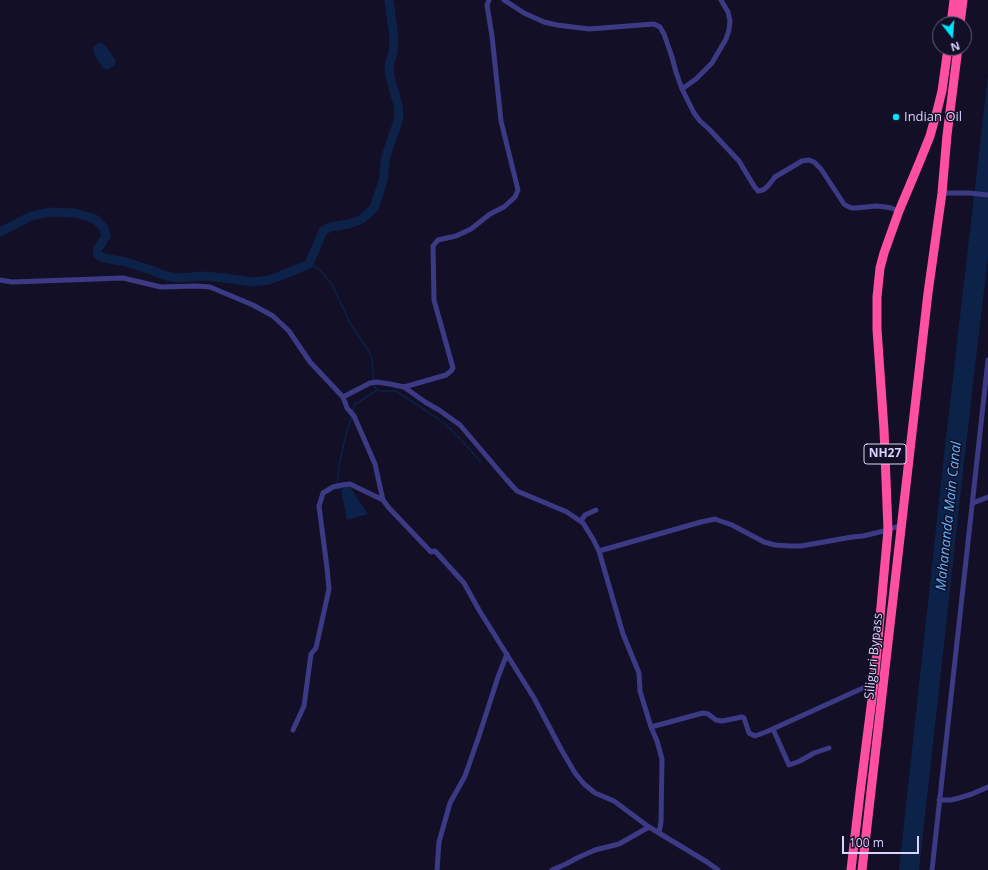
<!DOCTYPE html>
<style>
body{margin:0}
#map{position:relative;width:988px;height:870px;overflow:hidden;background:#130f26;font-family:"Open Sans",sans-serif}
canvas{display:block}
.north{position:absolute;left:932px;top:16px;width:40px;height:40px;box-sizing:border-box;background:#130f26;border:1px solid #625e7d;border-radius:50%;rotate:163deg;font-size:11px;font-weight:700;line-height:16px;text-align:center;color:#d9d4ff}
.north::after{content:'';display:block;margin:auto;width:14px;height:18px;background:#00e5ff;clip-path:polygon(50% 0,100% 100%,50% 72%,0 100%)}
.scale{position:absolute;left:842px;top:836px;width:77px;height:18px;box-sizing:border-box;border:2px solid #d9d4ff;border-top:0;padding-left:5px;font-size:12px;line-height:14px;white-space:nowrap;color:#d9d4ff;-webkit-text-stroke:3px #130f26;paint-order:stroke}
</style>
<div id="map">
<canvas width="988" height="870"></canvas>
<div class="north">N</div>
<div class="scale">100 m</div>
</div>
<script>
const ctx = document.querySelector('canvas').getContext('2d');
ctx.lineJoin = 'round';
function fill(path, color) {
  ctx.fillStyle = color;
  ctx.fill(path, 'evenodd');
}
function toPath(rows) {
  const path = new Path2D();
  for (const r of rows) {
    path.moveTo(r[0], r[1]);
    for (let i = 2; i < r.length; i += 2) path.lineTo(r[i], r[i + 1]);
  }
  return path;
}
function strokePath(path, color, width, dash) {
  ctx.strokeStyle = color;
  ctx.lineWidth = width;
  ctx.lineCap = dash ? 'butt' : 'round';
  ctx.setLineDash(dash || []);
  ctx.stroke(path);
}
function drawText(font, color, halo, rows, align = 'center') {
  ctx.font = font + ' "Open Sans",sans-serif';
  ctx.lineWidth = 3;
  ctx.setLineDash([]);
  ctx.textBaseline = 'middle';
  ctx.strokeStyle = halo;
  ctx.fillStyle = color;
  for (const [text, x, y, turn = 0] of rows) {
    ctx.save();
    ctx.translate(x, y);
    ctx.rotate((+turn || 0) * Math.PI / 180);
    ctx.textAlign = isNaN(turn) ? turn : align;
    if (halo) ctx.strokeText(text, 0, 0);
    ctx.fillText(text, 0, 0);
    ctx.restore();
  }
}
fill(toPath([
 [100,42,104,44,116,60,115,65,107,70,103,68,98,61,94,54,93,47],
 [988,75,988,256,964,462,919,870,899,870,944,455],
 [346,487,350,487,368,514,347,520,341,490]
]), '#0c2248');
strokePath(toPath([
 [309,264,320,270,332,284,351,325,367,348,372,358,374,386,377,390,381,391,396,391,419,406,444,423,465,444,481,462],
 [353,412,354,405,377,390],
 [337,484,339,466,347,430,352,416],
 [337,488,337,489,346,487]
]), '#0c2248', 1.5);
strokePath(toPath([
 [0,232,31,216,51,212,75,213,95,219,104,228,106,236,97,250,98,255,104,258,126,262,151,270,166,276,178,278,205,276,224,278,253,282,269,280,290,272,309,264,323,231,330,227,349,224,362,219,374,208,383,181,386,156,399,118,398,105,390,77,389,66,393,52,394,38,389,0]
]), '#0c2248', 9);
strokePath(toPath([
 [504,0,524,13,544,22,557,25,589,29,654,24,660,27,664,34,672,57,676,72,682,89,694,113,700,121,709,129,739,161,754,186,758,191,763,190,768,186,775,177,802,161,809,160,814,162,821,169,844,204,847,206,852,208,856,208,876,206,886,207,891,208,899,211],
 [682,89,696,79,712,63,726,39,729,30,730,21,728,12,721,0],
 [942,193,969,193,988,195],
 [0,280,12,282,123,278,161,287,196,286,210,287,253,305,273,316,289,331,310,362,343,397,347,408,354,416,375,464,383,500,389,508,431,552,435,551,464,583,479,610,534,698,561,749,575,773,584,784,595,793,614,801,649,827,707,862,718,870],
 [404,387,425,402,439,410,460,425,506,479,517,491,567,512,583,523,593,539,599,551,623,634,639,673,640,691,651,727,657,741,662,759,661,822,659,833],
 [343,397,370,383,377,382,390,384,404,387,446,375,451,371,453,368,434,300,433,246,438,240,456,236,471,229,490,214,504,207,515,197,518,190,501,121,492,36,487,5,489,0],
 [973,503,988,497],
 [581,521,585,515,596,510],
 [599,551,701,522,715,519,732,525,764,542,775,545,790,546,801,546,852,537,863,536,888,530,901,525],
 [651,727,703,713,708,714,716,720,722,721,742,717,744,718,749,733,755,736,766,732,874,683],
 [773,729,789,765,800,761,814,753,829,748],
 [293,730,304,706,311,654,316,648,329,589,327,568,319,506,323,493,333,487,342,485,350,484,383,500],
 [939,800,951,800,959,798,972,794,988,787],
 [437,870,439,842,450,803,465,776,479,736,498,677,507,654],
 [552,870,566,864,577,858,595,850,619,844,649,827],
 [932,870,988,360]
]), '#3d3a85', 5);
strokePath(toPath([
 [951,24,954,0],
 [960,24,963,0],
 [851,870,860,793,874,683,888,530,884,430,877,329,877,297,880,268,884,253,899,211,920,161,930,136,937,111,942,91,948,48],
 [862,870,928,293,942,193,947,135,958,48]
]), '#ff4fa3', 9);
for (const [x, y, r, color] of [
 [896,117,4,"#00e5ff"]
]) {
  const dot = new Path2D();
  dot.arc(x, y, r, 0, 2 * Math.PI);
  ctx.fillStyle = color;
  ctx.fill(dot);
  strokePath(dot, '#130f26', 1.5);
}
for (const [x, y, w] of [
 [885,454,42]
]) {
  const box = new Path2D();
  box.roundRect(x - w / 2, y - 10, w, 20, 3);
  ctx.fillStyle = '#130f26';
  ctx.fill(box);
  strokePath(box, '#d9d4ff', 1);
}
drawText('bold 12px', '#d9d4ff', null, [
 ["NH27",885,454]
]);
drawText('13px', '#d9d4ff', '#130f26', [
 ["Indian Oil",904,117]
], 'left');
drawText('13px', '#d9d4ff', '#130f26', [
 ["Siliguri Bypass",874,656,-84]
]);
drawText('italic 14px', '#62b6ff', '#130f26', [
 ["Mahananda Main Canal",949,516,-84]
]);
</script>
